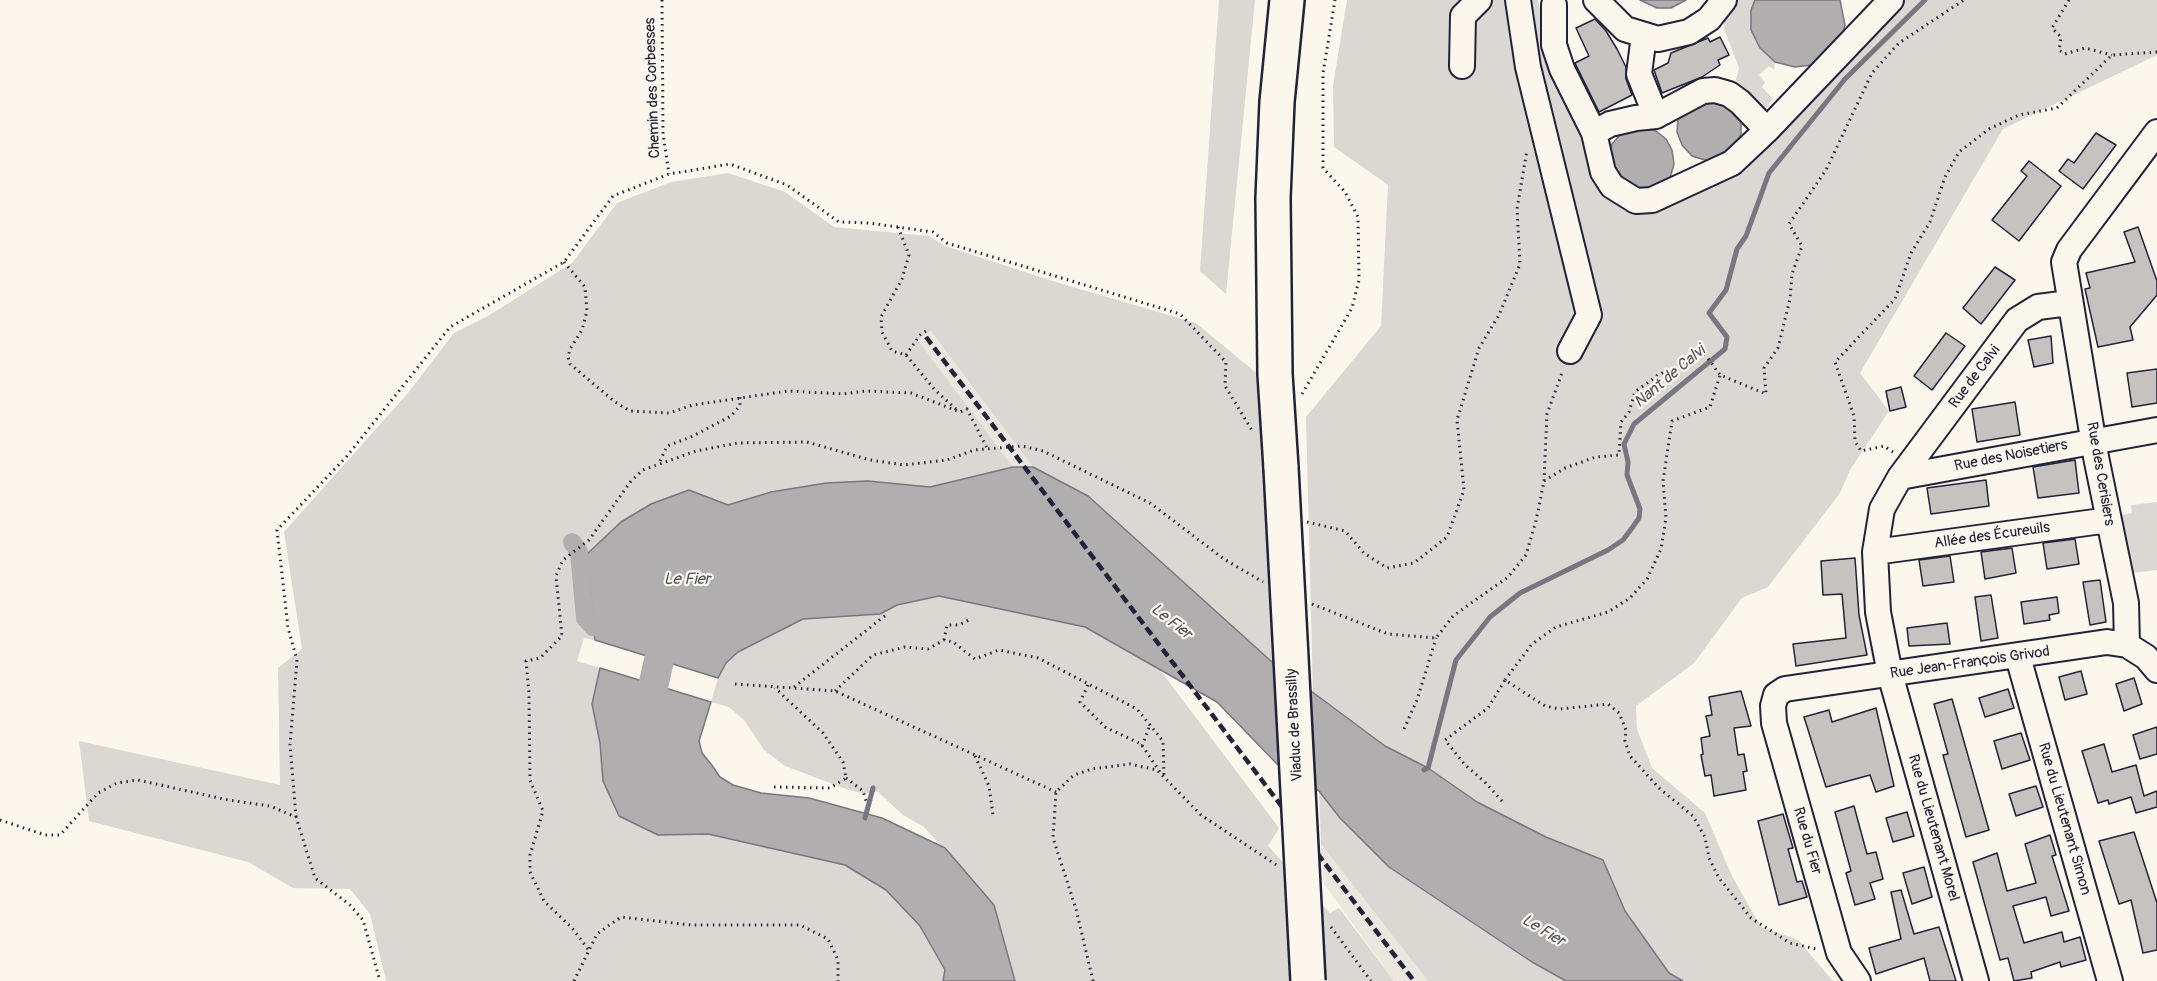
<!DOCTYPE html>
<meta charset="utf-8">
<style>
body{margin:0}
canvas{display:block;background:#fbf7ec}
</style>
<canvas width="2157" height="981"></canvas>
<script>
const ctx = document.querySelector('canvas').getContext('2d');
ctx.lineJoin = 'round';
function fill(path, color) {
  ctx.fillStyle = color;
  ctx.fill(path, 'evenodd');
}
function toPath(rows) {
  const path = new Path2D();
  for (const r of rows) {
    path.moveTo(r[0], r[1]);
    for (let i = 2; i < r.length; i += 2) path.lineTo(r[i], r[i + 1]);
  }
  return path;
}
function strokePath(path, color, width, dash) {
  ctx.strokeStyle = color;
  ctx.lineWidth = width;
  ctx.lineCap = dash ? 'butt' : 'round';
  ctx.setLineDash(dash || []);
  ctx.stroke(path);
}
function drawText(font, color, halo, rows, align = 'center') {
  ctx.font = font + ' Pangolin,sans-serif';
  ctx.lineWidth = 4.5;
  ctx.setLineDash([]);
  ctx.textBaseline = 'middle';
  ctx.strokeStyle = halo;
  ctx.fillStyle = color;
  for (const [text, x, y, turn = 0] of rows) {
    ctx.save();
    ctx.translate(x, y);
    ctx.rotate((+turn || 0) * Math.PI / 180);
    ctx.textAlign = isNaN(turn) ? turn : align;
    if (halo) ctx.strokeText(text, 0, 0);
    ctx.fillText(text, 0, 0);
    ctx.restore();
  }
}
fill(toPath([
 [932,331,1033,467,1013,467,918,340],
 [1321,844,1428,981,1394,981,1324,884]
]), '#ebe7df');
fill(toPath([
 [1219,0,1255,0,1226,294,1200,271],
 [1347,0,1538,0,1552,63,1609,194,1743,164,1897,0,2157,0,2157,55,2003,129,1860,373,1889,411,1850,470,1840,493,1768,587,1742,598,1694,663,1636,706,1637,729,1652,768,1705,813,1732,876,1761,927,1798,940,1833,981,1683,981,1669,973,1625,911,1603,860,1546,837,1477,802,1428,768,1385,746,1313,695,1306,417,1381,326,1388,185,1334,147,1333,86],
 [1732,0,1755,0,1751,10,1760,48,1775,62,1774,70,1769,66,1759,75,1765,82,1762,87,1773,99,1763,114,1733,90,1739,68,1724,29,1725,16],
 [728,173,785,192,834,227,929,236,945,246,1056,282,1196,323,1260,376,1272,662,1088,496,1033,467,931,331,918,340,1013,467,930,487,868,481,826,483,771,492,728,505,689,490,651,504,621,522,587,554,595,640,584,638,577,661,600,668,592,704,600,743,603,781,658,835,708,834,845,865,886,890,920,926,945,971,943,981,386,981,370,914,350,889,293,888,248,862,89,821,79,741,280,785,278,668,302,649,284,532,408,393,454,333,488,316,572,263,617,203,671,182],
 [2157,502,2157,570,2132,573,2121,515,2132,513,2131,505],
 [939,596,1085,627,1160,670,1279,828,1268,846,1330,913,1339,908,1394,981,1015,981,994,905,924,827,903,815,877,791,864,794,846,789,785,766,764,750,744,720,729,707,711,702,718,678,726,663,738,652,803,619,880,614,897,605],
 [1319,791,1340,818,1389,867,1532,962,1566,981,1428,981,1321,844]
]), '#dbd8d3');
const water = toPath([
 [1640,0,1686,0,1671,8,1657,8,1640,0],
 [1755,0,1840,0,1845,25,1840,42,1828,56,1812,65,1795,67,1775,62,1760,48,1751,30,1751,10,1755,0],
 [1707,95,1737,111,1741,122,1741,134,1737,145,1717,160,1705,160,1692,156,1682,145,1677,132,1678,117,1707,95],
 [1644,128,1656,131,1666,139,1672,150,1674,164,1670,178,1660,188,1647,194,1622,188,1608,155,1612,144,1620,135,1632,129,1644,128],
 [1013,467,1033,467,1088,496,1272,662,1385,746,1428,768,1477,802,1546,837,1603,860,1625,911,1669,973,1683,981,1566,981,1532,962,1389,867,1340,818,1319,791,1277,764,1217,702,1085,627,939,596,897,605,880,614,803,619,738,652,726,663,718,678,595,640,587,554,621,522,651,504,689,490,728,505,771,492,826,483,868,481,930,487,1013,467],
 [600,668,711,702,699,741,702,753,711,764,720,777,733,785,761,793,809,798,882,818,945,848,994,905,1015,981,943,981,945,970,920,926,886,890,845,865,708,834,658,835,619,816,603,781,600,743,592,704,600,668]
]);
fill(water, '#b1aeb0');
strokePath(water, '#787681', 1.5);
strokePath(toPath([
 [1424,770,1428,768,1456,660,1490,617,1520,593,1608,550,1623,540,1632,528,1639,518,1640,509,1627,475,1628,462,1624,444,1634,424,1725,349,1727,337,1709,313,1726,290,1737,249,1746,236,1769,173,1845,79,1925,0],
 [865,818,873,788]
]), '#787681', 5);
strokePath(toPath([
 [572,542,579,552,585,618,593,627,618,631]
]), '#b1aeb0', 18);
strokePath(toPath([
 [648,723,648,709,664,638,673,622]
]), '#b1aeb0', 30);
const building = toPath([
 [1595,19,1606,31,1617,49,1626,67,1626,79,1632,95,1599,112,1575,63,1589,56,1576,28,1595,19],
 [1720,37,1729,55,1718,60,1720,65,1702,77,1662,93,1654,70,1668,63,1671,53,1708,38,1710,42,1720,37],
 [2096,133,2116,145,2083,189,2059,171,2068,159,2074,163,2096,133],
 [2029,161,2061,186,2019,241,1992,220,2027,176,2021,171,2029,161],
 [2138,227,2157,281,2157,295,2130,327,2133,340,2098,347,2085,289,2090,288,2086,273,2135,262,2124,232,2138,227],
 [1995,267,2015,280,1981,324,1963,308,1995,267],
 [1946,333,1965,346,1932,390,1914,376,1946,333],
 [2051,336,2053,363,2034,367,2028,340,2051,336],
 [2157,369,2157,403,2132,407,2127,373,2157,369],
 [1901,387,1906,407,1890,411,1886,391,1901,387],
 [2015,402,2020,435,1977,442,1972,409,2015,402],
 [2075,460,2079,493,2038,498,2033,467,2075,460],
 [1986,480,1989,506,1931,514,1927,488,1986,480],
 [2075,539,2079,564,2047,569,2043,543,2075,539],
 [2012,548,2016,573,1985,579,1981,552,2012,548],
 [1950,556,1954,582,1923,586,1919,560,1950,556],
 [1855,558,1859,615,1867,655,1796,666,1793,644,1846,638,1842,594,1823,595,1821,561,1855,558],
 [2100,580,2106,622,2090,625,2083,582,2100,580],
 [1991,595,1998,638,1981,641,1975,597,1991,595],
 [2057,597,2059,613,2049,615,2050,620,2024,624,2021,602,2057,597],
 [1947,623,1950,644,1909,646,1907,628,1947,623],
 [2081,671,2087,694,2065,700,2059,677,2081,671],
 [2134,678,2142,704,2124,711,2116,684,2134,678],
 [2008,689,2014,708,1985,717,1979,698,2008,689],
 [1741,691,1751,726,1734,728,1738,755,1744,754,1747,771,1743,772,1746,790,1714,796,1711,775,1705,776,1701,755,1703,754,1701,738,1710,736,1706,716,1712,715,1709,697,1741,691],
 [1952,699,1989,830,1966,837,1943,755,1948,754,1934,704,1952,699],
 [1876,708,1894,786,1876,792,1870,775,1826,787,1804,717,1829,710,1832,722,1876,708],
 [2157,727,2157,754,2140,759,2133,735,2157,727],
 [2021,733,2030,760,2002,769,1994,741,2021,733],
 [2104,744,2112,772,2136,765,2144,796,2157,791,2157,807,2136,813,2131,797,2109,804,2108,800,2098,803,2082,751,2104,744],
 [2036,786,2043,807,2016,816,2009,794,2036,786],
 [1854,806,1867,854,1876,852,1883,879,1870,883,1875,899,1855,905,1846,873,1851,871,1835,812,1854,806],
 [1907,812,1914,836,1893,842,1886,818,1907,812],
 [1783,814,1793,848,1788,849,1797,882,1802,881,1807,897,1779,905,1758,821,1783,814],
 [2134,832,2157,903,2157,950,2143,953,2131,900,2119,904,2099,841,2134,832],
 [2050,835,2056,855,2052,856,2069,911,2051,916,2046,897,2013,906,2024,943,2062,932,2064,942,2080,937,2086,960,2061,967,2060,962,2031,972,2032,978,2014,981,2008,958,2000,960,1973,862,1997,853,2007,891,2036,883,2025,844,2050,835],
 [1924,867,1932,897,1912,904,1903,873,1924,867],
 [1901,890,1914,934,1939,927,1956,981,1930,981,1924,958,1876,974,1869,948,1901,939,1891,892,1901,890]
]);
fill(building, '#c6c2c0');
strokePath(building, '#22223b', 1.5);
const minor = toPath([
 [1518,0,1528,67,1589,315,1570,351],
 [1596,0,1625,29,1658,39,1689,32,1709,19,1724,0],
 [1554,5,1554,45,1562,69,1594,133,1603,172,1612,186,1636,201,1652,200,1732,163,1767,130,1891,0],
 [1644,35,1639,74,1656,116],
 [1462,66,1463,16,1479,0],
 [1594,133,1610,124,1636,118,1656,116,1703,91,1715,90,1729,94,1740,102,1767,130],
 [1900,477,2157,430],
 [1875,552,2109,520],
 [2127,645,2126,603,2096,457,2064,262,2069,250,2157,132],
 [2018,657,2110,981],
 [1858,981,1839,953,1774,723,1773,706,1776,695,1785,689,2107,642,2127,645,2146,657,2157,670],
 [1976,981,1890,674,1878,612,1875,552,1882,509,1900,477,2017,320,2038,307,2069,303]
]);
const highway = toPath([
 [1281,468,1275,374,1273,198,1277,102,1287,0]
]);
strokePath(minor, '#22223b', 28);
strokePath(highway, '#22223b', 38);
strokePath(toPath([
 [662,0,663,134,669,174],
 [2069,0,2052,28,2061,37,2059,50,2065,54,2085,48,2112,55],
 [898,227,909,255,902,279,881,317,882,332,892,351,906,355,935,390,956,409],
 [564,262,585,287,587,311,582,330,570,349,568,357,570,364,615,402,630,411,669,413,693,405,788,391,843,394,867,391,911,393,960,412,967,409,987,448],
 [906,355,920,335,929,329],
 [1302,394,1352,308,1359,280,1358,217,1345,192,1323,168,1323,73,1335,0],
 [1893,452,1884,446,1861,451,1855,441,1854,416,1835,362,1895,299,1911,253,1930,222,1945,177,1959,152,1989,129,2019,115,2057,108,2112,55,2157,52],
 [660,461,667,446,691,437,731,416,740,406,740,397],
 [1544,481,1565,468,1596,457,1619,455,1621,422,1629,412,1635,392,1658,375,1704,353,1720,375],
 [1307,522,1345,531,1364,553,1387,568,1414,563,1447,537,1464,490,1457,420,1479,348,1499,315,1520,264,1517,209,1527,150],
 [1312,604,1388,634,1436,638,1453,616,1508,577,1526,555,1536,521,1544,481,1547,414,1563,370],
 [944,640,947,625,959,625,971,619],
 [1505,680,1532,644,1556,627,1608,612,1630,598,1647,579,1661,549,1666,518,1663,481,1672,421,1710,407,1720,375,1766,394,1764,368,1778,348,1790,299,1792,274,1802,246,1789,224,1826,170,1872,73,1899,43,1964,0],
 [735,684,835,691,1056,792],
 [1088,685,1080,702,1105,727,1141,744,1160,772],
 [794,687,886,615],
 [835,691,873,655,905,647,928,649,944,640,953,642,975,659,999,650,1038,658,1137,709,1163,741,1164,776],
 [1404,729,1417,700,1436,638],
 [1142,746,1150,725],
 [975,756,989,786,993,815],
 [846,778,863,791,866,801],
 [774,787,830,788,846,778,843,762,823,733,775,688],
 [1502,801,1484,781,1465,765,1445,740,1488,708,1505,680,1545,706,1560,709,1608,704,1619,713,1626,730,1625,741,1630,756,1659,788,1693,816,1705,837,1709,858,1719,878,1751,918,1790,943,1816,949],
 [296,817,290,745,297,660,288,628,277,530,347,456,450,327,564,262,613,196,669,174,730,164,787,185,839,222,869,223,933,232,947,243,1180,314,1226,362,1225,386,1253,432],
 [0,820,45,835,60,835,98,793,117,783,138,780,228,800,270,806,296,817,315,878,350,905,363,920,380,981],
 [1331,927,1371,981],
 [588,949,572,928,544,901,530,872,530,855,543,811,530,780,529,693,526,661,540,658,562,636,556,576,563,560,589,540,631,481,643,470,696,451,738,443,807,442,870,460,904,465,947,460,974,450,1022,446,1043,451,1150,503,1224,559,1263,582],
 [574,981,597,934,621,917,691,925,800,925,828,939,838,960,838,981],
 [1093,981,1076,909,1053,838,1056,792,1074,775,1092,769,1130,764,1157,770,1201,815,1278,866]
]), '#22223b', 3, [1.5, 4.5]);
strokePath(minor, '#fbf7ec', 24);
strokePath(highway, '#fbf7ec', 33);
strokePath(toPath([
 [926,337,1414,981]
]), '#22223b', 4.5, [9, 4.5]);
const highwayBridge = toPath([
 [1281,468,1308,981]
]);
strokePath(highwayBridge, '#22223b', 38, []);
strokePath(highwayBridge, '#fbf7ec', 33);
drawText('15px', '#22223b', '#fbf7ec', [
 ["Chemin des Corbesses",653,88,-92],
 ["Rue de Calvi",1975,377,-53],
 ["Rue des Noisetiers",2011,456,-11],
 ["Rue des Cerisiers",2100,474,80],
 ["Allée des Écureuils",1992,536,-8],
 ["Rue Jean-François Grivod",1970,663,-8],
 ["Viaduc de Brassilly",1295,725,-93],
 ["Rue du Lieutenant Simon",2064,819,74],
 ["Rue du Lieutenant Morel",1933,828,74],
 ["Rue du Fier",1807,841,74]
]);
drawText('italic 16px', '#545364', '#fbf7ec', [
 ["Nant de Calvi",1670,377,-40],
 ["Le Fier",687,580],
 ["Le Fier",1171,622,38],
 ["Le Fier",1543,931,31]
]);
</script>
